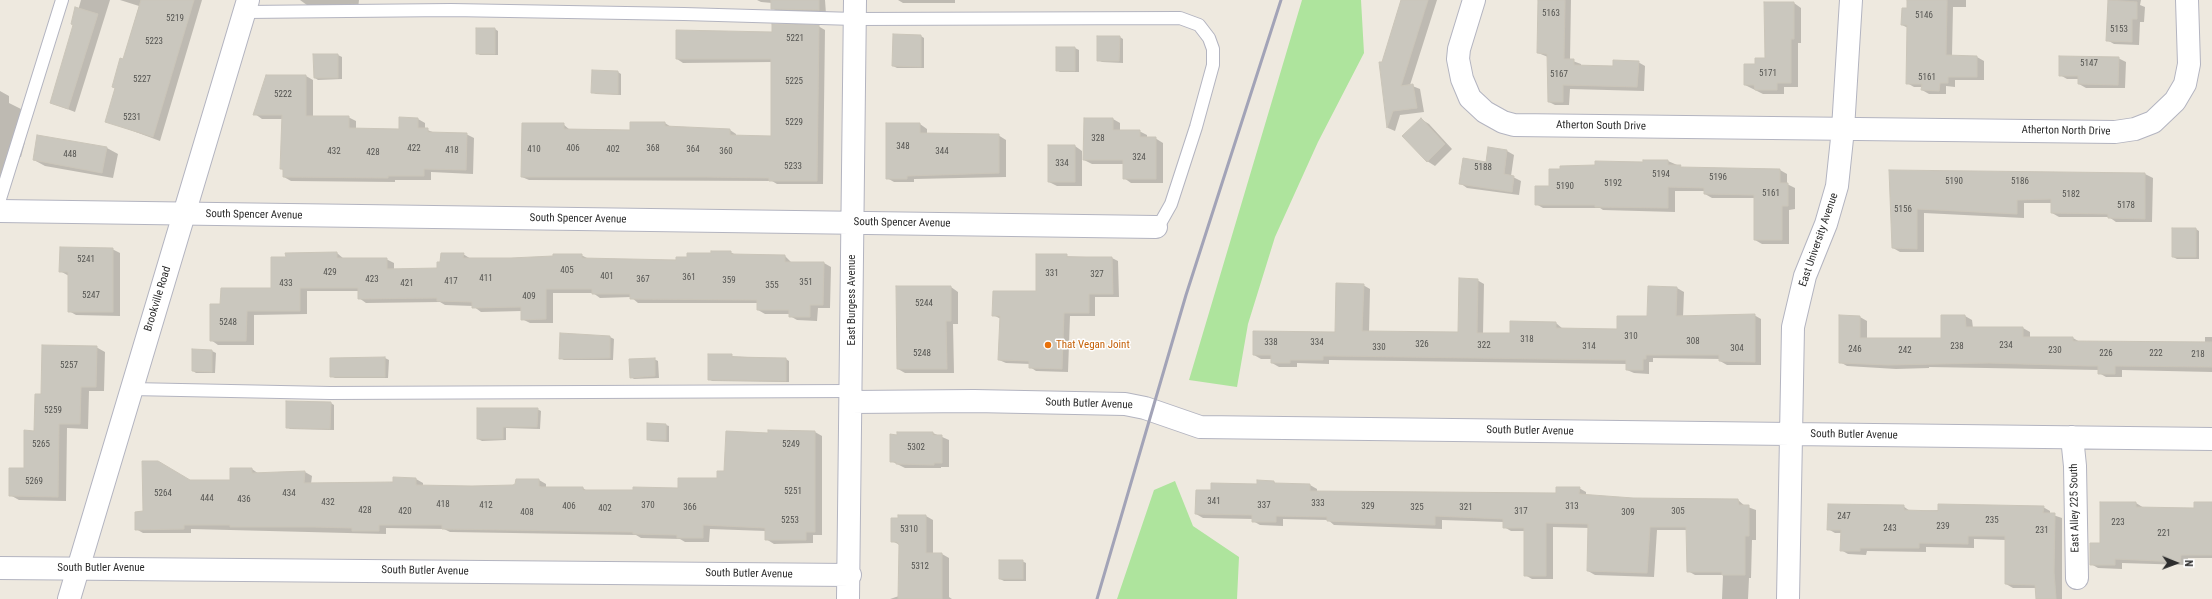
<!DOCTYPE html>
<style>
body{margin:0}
#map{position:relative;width:2212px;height:599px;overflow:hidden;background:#eee9df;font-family:"Roboto Condensed",sans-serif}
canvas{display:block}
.north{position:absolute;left:2156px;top:543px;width:40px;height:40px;-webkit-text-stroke:3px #fff;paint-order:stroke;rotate:91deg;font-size:11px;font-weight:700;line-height:16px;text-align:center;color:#2d2d2d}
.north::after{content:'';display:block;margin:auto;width:14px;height:18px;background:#2d2d2d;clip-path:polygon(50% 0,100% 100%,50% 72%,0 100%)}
</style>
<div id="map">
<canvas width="2212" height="599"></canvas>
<div class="north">N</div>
</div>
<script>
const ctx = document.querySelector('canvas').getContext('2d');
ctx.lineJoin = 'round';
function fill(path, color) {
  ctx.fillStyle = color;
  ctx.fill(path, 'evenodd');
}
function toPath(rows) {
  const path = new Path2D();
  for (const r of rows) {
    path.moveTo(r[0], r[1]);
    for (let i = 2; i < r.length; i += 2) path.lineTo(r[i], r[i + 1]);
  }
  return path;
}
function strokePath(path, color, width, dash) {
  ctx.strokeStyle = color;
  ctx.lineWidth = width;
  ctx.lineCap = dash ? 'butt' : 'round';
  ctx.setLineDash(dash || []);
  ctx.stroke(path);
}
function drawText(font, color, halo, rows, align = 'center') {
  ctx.font = font + ' "Roboto Condensed",sans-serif';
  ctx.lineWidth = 3;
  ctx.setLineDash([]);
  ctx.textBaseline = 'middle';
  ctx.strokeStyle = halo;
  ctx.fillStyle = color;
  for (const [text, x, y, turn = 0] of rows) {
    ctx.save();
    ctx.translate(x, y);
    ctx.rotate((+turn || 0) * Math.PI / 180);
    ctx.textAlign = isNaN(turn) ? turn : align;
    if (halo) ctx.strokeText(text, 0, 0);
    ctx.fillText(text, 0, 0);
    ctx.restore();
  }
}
fill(toPath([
 [1302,0,1361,0,1364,53,1318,142,1275,237,1248,324,1237,387,1189,380],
 [1175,481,1193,526,1239,557,1237,599,1117,599,1154,490]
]), '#aee49d');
fill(toPath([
 [81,0,110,0,75,112,52,103],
 [120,0,202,0,160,141,106,121,139,6],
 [300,0,359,0,358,9,311,8],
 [757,0,825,0,826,14,779,12,772,8,772,3,761,2],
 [898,0,955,0,955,3,903,3],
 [1402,0,1437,0,1410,85,1420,89,1424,112,1400,115,1395,131,1388,128,1380,63,1383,63],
 [1539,0,1571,0,1570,60,1581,64,1581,66,1614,67,1638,62,1645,66,1644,91,1570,89,1569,105,1555,105,1549,102,1548,57,1538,53],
 [1919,0,1966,0,1966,7,1953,7,1952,56,1977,57,1984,61,1984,80,1955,80,1955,87,1946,86,1946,94,1929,94,1922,90,1923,87,1914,87,1907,83,1908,28,1902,25,1908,9],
 [2109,0,2141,0,2140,5,2145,7,2144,22,2140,22,2139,45,2114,44,2107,40],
 [1765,3,1794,3,1801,8,1801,43,1798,43,1798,87,1784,87,1784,94,1763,94,1745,85,1756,65,1766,59],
 [818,26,825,30,823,184,777,184,772,181,529,180,522,177,563,124,570,130,631,131,665,123,671,127,730,130,736,134,736,136,772,137,772,62,683,63,677,59,773,33],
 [495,29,498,31,498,55,480,55,477,53],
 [921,36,924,38,924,68,897,68,893,66],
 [1120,37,1123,39,1123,63,1102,62,1098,60],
 [1057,48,1075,48,1079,50,1079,72,1060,72,1057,70],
 [314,55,338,55,342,57,342,79,318,80,315,78],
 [2118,58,2126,62,2125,88,2086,88,2079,84,2079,79,2067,79,2060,75],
 [593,71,618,72,621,74,621,95,596,94,592,92],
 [306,76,313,80,313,117,348,117,356,121,356,129,400,130,418,119,425,123,425,129,435,133,466,134,474,138,473,174,431,172,431,180,395,180,395,182,291,181,284,177,284,170,281,169,282,119,262,119,255,114],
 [0,91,9,96,9,103,25,111,25,142,21,157,12,157,0,181],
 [1113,119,1120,123,1120,131,1139,131,1147,135,1147,138,1155,138,1163,143,1163,183,1131,183,1124,178,1124,164,1092,164,1084,160],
 [1421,119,1429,124,1452,149,1435,166,1427,161],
 [887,124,920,124,927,129,927,135,998,135,1006,140,1006,177,914,179,914,182,894,182,887,178],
 [1075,146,1082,151,1082,186,1057,186,1049,182],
 [107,148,118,154,113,178,45,166,34,160],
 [1489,148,1507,151,1514,155,1511,176,1521,181,1519,195,1467,188,1460,183,1487,163],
 [1668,161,1684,168,1780,170,1787,174,1787,184,1795,188,1795,209,1789,210,1789,244,1762,244,1755,240,1755,198,1712,198,1705,194,1705,191,1675,191,1675,212,1603,210,1600,208,1543,208,1536,204,1550,187,1644,163],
 [1890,171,2145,174,2153,178,2152,222,2116,222,2109,217,2059,217,2052,213,2052,203,2024,203,2024,218,1924,213,1924,252,1900,252,1893,248],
 [2196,229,2199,231,2199,259,2177,259,2173,257],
 [112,249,120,253,120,316,76,315,69,311,69,276,60,271],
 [730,252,736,255,785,256,792,263,824,263,831,267,830,308,818,308,817,321,797,320,790,316,790,314,765,314,758,310,758,303,638,303,631,297,600,298,593,293,553,293,553,323,530,323,522,319,522,311,481,312,473,306,445,305,440,302,366,303,359,298,359,291,307,291,307,314,254,315,254,345,218,345,211,340,221,305,272,289,287,258,337,253,344,259,386,259,394,263,394,270,438,269,463,254,471,259,511,259,581,255,589,259,677,261],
 [1037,255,1112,258,1118,261,1119,297,1095,297,1095,316,1070,316,1068,372,1036,371,1030,367,1030,364,1006,363,999,360,1001,319,993,315,1037,292],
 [1477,280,1484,284,1483,334,1511,334,1556,323,1563,329,1618,330,1648,317,1677,288,1684,292,1683,317,1754,315,1761,319,1761,365,1727,365,1720,361,1720,359,1653,358,1653,362,1649,362,1649,374,1634,373,1627,370,1627,364,1329,360,1329,364,1297,363,1297,367,1279,367,1272,363,1272,359,1261,359,1254,355,1336,333,1363,285,1370,289,1369,332,1459,333],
 [897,287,951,287,958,292,958,324,953,324,954,373,905,373,898,369],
 [1942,316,1965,316,1972,320,1973,328,2023,328,2030,332,2030,338,2073,338,2080,342,2205,343,2205,337,2212,337,2212,372,2122,370,2122,377,2106,377,2099,373,2099,370,1929,367,1929,368,1896,369,1847,366,1840,362,1860,317,1867,321,1867,339,1942,339],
 [561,334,610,337,614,339,613,360,564,360,560,358],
 [96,347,105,352,104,391,89,391,88,429,67,428,66,501,19,500,10,495,25,469,42,395],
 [193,350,212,351,216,353,215,373,196,373,193,371],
 [709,355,786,359,789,361,789,382,712,381,709,379],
 [385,358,389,360,388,378,335,378,331,376,331,359],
 [654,359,658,361,659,378,634,379,631,377],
 [287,402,331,403,334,405,334,430,290,429,287,427],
 [537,409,541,411,540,429,506,428,506,440,482,441,478,439],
 [666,425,669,426,669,442,651,441,648,439],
 [815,432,822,436,822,535,813,535,813,543,774,544,766,539,766,531,710,529,709,542,685,542,680,539,641,538,636,535,450,532,444,529,386,528,386,534,191,529,191,533,143,533,136,529,144,512,190,481,231,481,252,469,259,474,305,472,312,476,311,484,394,483,416,479,423,483,423,486,513,486,539,480,546,484,546,488,583,488,587,491,679,489,718,479,769,434],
 [933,433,949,440,949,467,941,467,941,468,905,468,891,461],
 [1274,482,1278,485,1310,485,1317,489,1317,492,1557,494,1579,488,1586,492,1586,495,1633,499,1738,500,1745,506,1756,510,1756,540,1752,540,1751,578,1749,578,1748,599,1722,599,1723,575,1695,575,1688,571,1687,530,1657,530,1654,577,1595,575,1588,571,1589,528,1553,527,1553,579,1532,579,1525,575,1525,531,1511,531,1504,527,1504,522,1442,520,1442,529,1334,525,1328,520,1283,519,1283,526,1260,525,1253,521,1253,519,1203,518,1196,514,1212,491],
 [2136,503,2144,508,2195,510,2212,503,2212,558,2188,558,2187,565,2122,563,2122,569,2098,568,2091,564,2101,544],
 [1903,506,1910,511,2043,507,2050,511,2050,514,2062,518,2062,599,2037,599,2036,588,2013,588,2006,584,2006,540,1974,539,1974,548,1926,547,1926,552,1867,551,1866,555,1848,554,1841,550,1842,533,1835,533,1828,529],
 [926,516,933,520,933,554,942,554,949,558,949,597,952,599,890,599,899,596,900,545,892,541],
 [1022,561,1026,563,1026,581,1004,581,1000,579]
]), '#0003');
const building = toPath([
 [141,0,194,0,153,137,105,122,115,88,112,87,120,58,123,59,141,0],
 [771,0,819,0,819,10,771,9,771,0],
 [1401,0,1428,0,1401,86,1413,84,1417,108,1393,111,1387,128,1379,62,1382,62,1401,0],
 [1538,0,1565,0,1564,59,1574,59,1574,65,1613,66,1613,60,1639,61,1637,87,1563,85,1563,102,1548,102,1547,54,1537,53,1538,0],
 [1907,0,1947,0,1946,55,1977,56,1977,77,1948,77,1948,83,1940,83,1939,91,1921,90,1922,84,1906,84,1907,25,1901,25,1902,8,1907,8,1907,0],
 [2108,0,2137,2,2137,19,2132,19,2132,42,2106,41,2108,0],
 [1764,2,1794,2,1794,39,1791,39,1791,83,1777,83,1777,90,1755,90,1754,85,1744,85,1744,64,1755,64,1755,58,1765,58,1764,2],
 [75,7,98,14,68,109,50,103,73,25,71,24,75,7],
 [772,24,819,25,817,181,769,181,769,178,706,177,521,177,522,123,564,123,564,129,630,130,630,122,665,122,665,126,730,129,730,135,771,136,771,59,676,59,676,30,772,32,772,24],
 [476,28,495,28,495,54,476,54,476,28],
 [893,34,921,35,921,67,892,66,893,34],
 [1097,36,1120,36,1119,61,1097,61,1097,36],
 [1056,47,1075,47,1075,71,1056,71,1056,47],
 [313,54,338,54,338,78,314,78,313,54],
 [2059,56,2119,57,2118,85,2078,84,2078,76,2059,76,2059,56],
 [592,70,618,71,618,94,591,93,592,70],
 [266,75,306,75,306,116,349,116,349,128,399,129,399,117,418,118,418,128,428,128,428,132,467,133,466,170,424,169,424,176,388,176,388,178,283,177,283,169,280,169,282,115,253,115,266,75],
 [1084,118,1113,118,1113,130,1140,130,1140,137,1156,137,1156,179,1123,179,1123,160,1083,160,1084,118],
 [1421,118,1445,144,1427,162,1402,136,1421,118],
 [886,123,920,123,920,133,999,134,999,173,907,176,907,179,886,179,886,123],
 [37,135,107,147,102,173,33,160,37,135],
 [1048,145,1075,145,1075,182,1048,182,1048,145],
 [1488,147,1507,150,1504,174,1514,176,1512,192,1459,184,1463,158,1486,162,1488,147],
 [1643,160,1668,160,1668,165,1681,165,1680,167,1780,169,1780,183,1788,183,1788,206,1782,206,1782,240,1754,240,1754,195,1704,194,1704,188,1668,187,1668,208,1595,207,1595,205,1535,205,1535,186,1549,186,1549,169,1560,169,1560,166,1595,165,1595,161,1643,162,1643,160],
 [1889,170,2145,173,2145,219,2108,218,2108,214,2051,213,2051,199,2017,200,2017,214,1917,209,1917,249,1892,248,1889,170],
 [2172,228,2196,228,2196,257,2172,257,2172,228],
 [60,247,113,248,113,312,68,312,68,272,59,272,60,247],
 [711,251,731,251,731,254,785,255,785,262,824,262,823,305,810,305,810,317,789,317,789,310,757,310,757,300,630,299,630,294,592,294,592,289,546,289,546,319,521,320,521,307,472,308,472,302,437,301,437,298,358,299,358,288,300,288,300,311,247,311,246,341,210,341,210,304,220,304,221,288,271,288,271,257,286,257,285,253,337,252,337,258,387,258,387,269,437,268,437,262,440,262,441,253,464,253,463,258,511,258,553,256,553,254,582,254,582,258,676,260,676,257,687,257,687,253,711,253,711,251],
 [1036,254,1067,254,1067,257,1112,257,1113,294,1089,294,1089,313,1064,313,1062,369,1029,368,1029,361,998,360,1000,316,992,316,993,291,1036,291,1036,254],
 [1459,278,1478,279,1477,333,1510,333,1510,321,1556,322,1556,328,1617,329,1617,316,1647,316,1648,286,1677,287,1676,316,1755,314,1755,362,1719,361,1719,355,1646,355,1646,359,1643,359,1643,370,1626,370,1626,360,1616,360,1333,356,1323,356,1323,360,1290,360,1290,363,1271,363,1271,355,1253,355,1253,331,1335,332,1336,283,1364,284,1362,331,1458,332,1459,278],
 [896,286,951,286,951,321,946,321,947,369,897,369,896,286],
 [1839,315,1860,316,1860,338,1941,338,1941,315,1965,315,1966,327,2023,327,2023,337,2073,337,2073,341,2212,342,2212,367,2115,366,2115,374,2098,374,2098,366,2089,366,1989,363,1888,365,1839,363,1839,315],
 [560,333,610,336,610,358,559,359,560,333],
 [42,345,97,346,96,387,81,387,80,424,59,424,58,497,9,496,9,468,24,468,24,430,34,431,35,394,41,394,42,345],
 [192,349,212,350,212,372,192,371,192,349],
 [708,354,732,354,732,357,786,358,786,381,708,380,708,354],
 [385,357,385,377,330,377,330,358,385,357],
 [655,358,655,376,630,378,629,359,655,358],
 [286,401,331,402,330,429,286,428,286,401],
 [477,408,538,408,537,427,503,427,503,439,477,439,477,408],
 [647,423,666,424,666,440,647,440,647,423],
 [768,430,815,431,815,532,806,532,806,540,765,540,765,528,703,525,703,538,677,538,677,535,633,534,633,532,442,529,442,525,379,525,379,531,352,531,352,528,314,527,230,527,230,525,184,525,184,529,135,530,135,512,143,511,142,461,158,461,190,480,230,480,230,468,252,468,252,473,305,471,304,483,393,482,393,477,416,478,416,485,472,486,513,485,515,484,516,479,539,479,539,486,541,487,583,487,583,490,633,490,633,487,678,488,678,478,717,478,717,471,724,471,726,431,768,433,768,430],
 [897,432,933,432,933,435,942,435,942,463,934,463,934,465,896,464,896,462,890,462,890,434,897,435,897,432],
 [1257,480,1274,481,1274,483,1310,484,1310,491,1556,493,1556,487,1580,487,1579,494,1633,498,1738,499,1739,505,1749,505,1749,536,1745,536,1745,575,1722,575,1722,572,1687,572,1686,527,1650,527,1647,573,1587,571,1588,524,1546,523,1546,576,1524,576,1524,528,1503,528,1503,519,1435,516,1435,525,1327,521,1327,517,1276,516,1276,522,1252,522,1252,515,1195,514,1196,490,1211,490,1211,483,1257,484,1257,480],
 [2100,502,2136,502,2136,507,2194,508,2194,502,2212,502,2212,555,2181,555,2180,562,2115,559,2115,565,2090,565,2090,543,2100,543,2100,502],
 [1828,504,1904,505,1904,510,1938,511,1938,504,2044,506,2043,513,2055,513,2054,572,2056,599,2036,599,2035,585,2005,584,2005,536,1968,536,1968,544,1919,543,1919,548,1860,548,1860,551,1840,551,1841,530,1827,530,1828,504],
 [898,515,926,515,926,553,942,553,942,599,898,599,899,545,897,542,891,542,891,518,898,518,898,515],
 [999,560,1023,560,1023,579,999,579,999,560]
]);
fill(building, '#cac7be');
strokePath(building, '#cac5b9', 1);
const lane = toPath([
 [245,12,451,10,684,14,855,19,1180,18,1199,25,1209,38,1213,49,1213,65,1196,127,1171,204,1162,220,1156,227],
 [0,199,62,0],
 [131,389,330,393,851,391]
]);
const street = toPath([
 [1474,0,1459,49,1458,59,1462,79,1470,98,1485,112,1503,122,1514,125,2115,132,2135,129,2153,122,2175,101,2185,84,2189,64,2187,0],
 [0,211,1156,227],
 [851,402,974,401,1125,404,1145,408,1200,427,2212,439],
 [2072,437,2075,466,2077,578],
 [0,568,850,575],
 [848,599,855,0],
 [1788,599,1793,327,1805,276,1826,224,1837,186,1843,129,1851,0]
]);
const secondary = toPath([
 [69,599,248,0]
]);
strokePath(lane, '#b3b4c0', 14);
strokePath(street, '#b3b4c0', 24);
strokePath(secondary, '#b3b4c0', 24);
strokePath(lane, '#fff', 12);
strokePath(street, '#fff', 22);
strokePath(secondary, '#fff', 22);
strokePath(toPath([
 [1097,599,1186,295,1281,0]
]), '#a2a3b7', 3);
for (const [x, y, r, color] of [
 [1048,345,4,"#e8710a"]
]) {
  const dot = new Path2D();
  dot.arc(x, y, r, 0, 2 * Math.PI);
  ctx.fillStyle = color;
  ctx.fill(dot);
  strokePath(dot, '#fff', 1.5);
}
drawText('9px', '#545451', null, [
 ["5163",1551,14],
 ["5146",1924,16],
 ["5219",175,19],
 ["5153",2119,30],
 ["5221",795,39],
 ["5223",154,42],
 ["5147",2089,64],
 ["5171",1768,74],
 ["5167",1559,75],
 ["5161",1927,78],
 ["5227",142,80],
 ["5225",794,82],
 ["5222",283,95],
 ["5231",132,118],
 ["5229",794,123],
 ["328",1098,139],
 ["348",903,147],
 ["422",414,149],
 ["406",573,149],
 ["368",653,149],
 ["410",534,150],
 ["402",613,150],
 ["364",693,150],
 ["418",452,151],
 ["432",334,152],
 ["360",726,152],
 ["344",942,152],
 ["428",373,153],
 ["448",70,155],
 ["324",1139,158],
 ["334",1062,164],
 ["5233",793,167],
 ["5188",1483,168],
 ["5194",1661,175],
 ["5196",1718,178],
 ["5190",1954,182],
 ["5186",2020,182],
 ["5192",1613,184],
 ["5190",1565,187],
 ["5161",1771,194],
 ["5182",2071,195],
 ["5178",2126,206],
 ["5156",1903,210],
 ["5241",86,260],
 ["405",567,271],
 ["429",330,273],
 ["331",1052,274],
 ["327",1097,275],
 ["401",607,277],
 ["361",689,278],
 ["411",486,279],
 ["423",372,280],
 ["367",643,280],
 ["359",729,281],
 ["417",451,282],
 ["351",806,283],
 ["433",286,284],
 ["421",407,284],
 ["355",772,286],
 ["5247",91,296],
 ["409",529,297],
 ["5244",924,304],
 ["5248",228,323],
 ["310",1631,337],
 ["318",1527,340],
 ["308",1693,342],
 ["338",1271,343],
 ["334",1317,343],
 ["326",1422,345],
 ["322",1484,346],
 ["234",2006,346],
 ["314",1589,347],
 ["238",1957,347],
 ["330",1379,348],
 ["304",1737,349],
 ["246",1855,350],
 ["242",1905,351],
 ["230",2055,351],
 ["5248",922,354],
 ["226",2106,354],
 ["222",2156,354],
 ["218",2198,355],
 ["5257",69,366],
 ["5259",53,411],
 ["5265",41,445],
 ["5249",791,445],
 ["5302",916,448],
 ["5269",34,482],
 ["5251",793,492],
 ["5264",163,494],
 ["434",289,494],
 ["444",207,499],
 ["436",244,500],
 ["341",1214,502],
 ["432",328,503],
 ["333",1318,504],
 ["418",443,505],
 ["412",486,506],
 ["370",648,506],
 ["337",1264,506],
 ["406",569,507],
 ["329",1368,507],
 ["313",1572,507],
 ["366",690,508],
 ["325",1417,508],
 ["321",1466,508],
 ["402",605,509],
 ["428",365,511],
 ["420",405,512],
 ["317",1521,512],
 ["305",1678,512],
 ["408",527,513],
 ["309",1628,513],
 ["247",1844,517],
 ["5253",790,521],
 ["235",1992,521],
 ["223",2118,523],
 ["239",1943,527],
 ["243",1890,529],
 ["5310",909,530],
 ["231",2042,531],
 ["221",2164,534],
 ["5312",920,567]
]);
drawText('11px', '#2d2d2d', '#fff', [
 ["Atherton South Drive",1601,126,1],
 ["Atherton North Drive",2066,131,1],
 ["South Spencer Avenue",254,215,1],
 ["South Spencer Avenue",578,219,1],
 ["South Spencer Avenue",902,223,1],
 ["East University Avenue",1819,240,-71],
 ["Brookville Road",158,299,-73],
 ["East Burgess Avenue",852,300,-90],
 ["South Butler Avenue",1089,404,2],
 ["South Butler Avenue",1530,431,1],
 ["South Butler Avenue",1854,435,1],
 ["East Alley 225 South",2075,508,-91],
 ["South Butler Avenue",101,568],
 ["South Butler Avenue",425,571,1],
 ["South Butler Avenue",749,574,1]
]);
drawText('11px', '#c56008', '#fff', [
 ["That Vegan Joint",1056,345]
], 'left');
</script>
